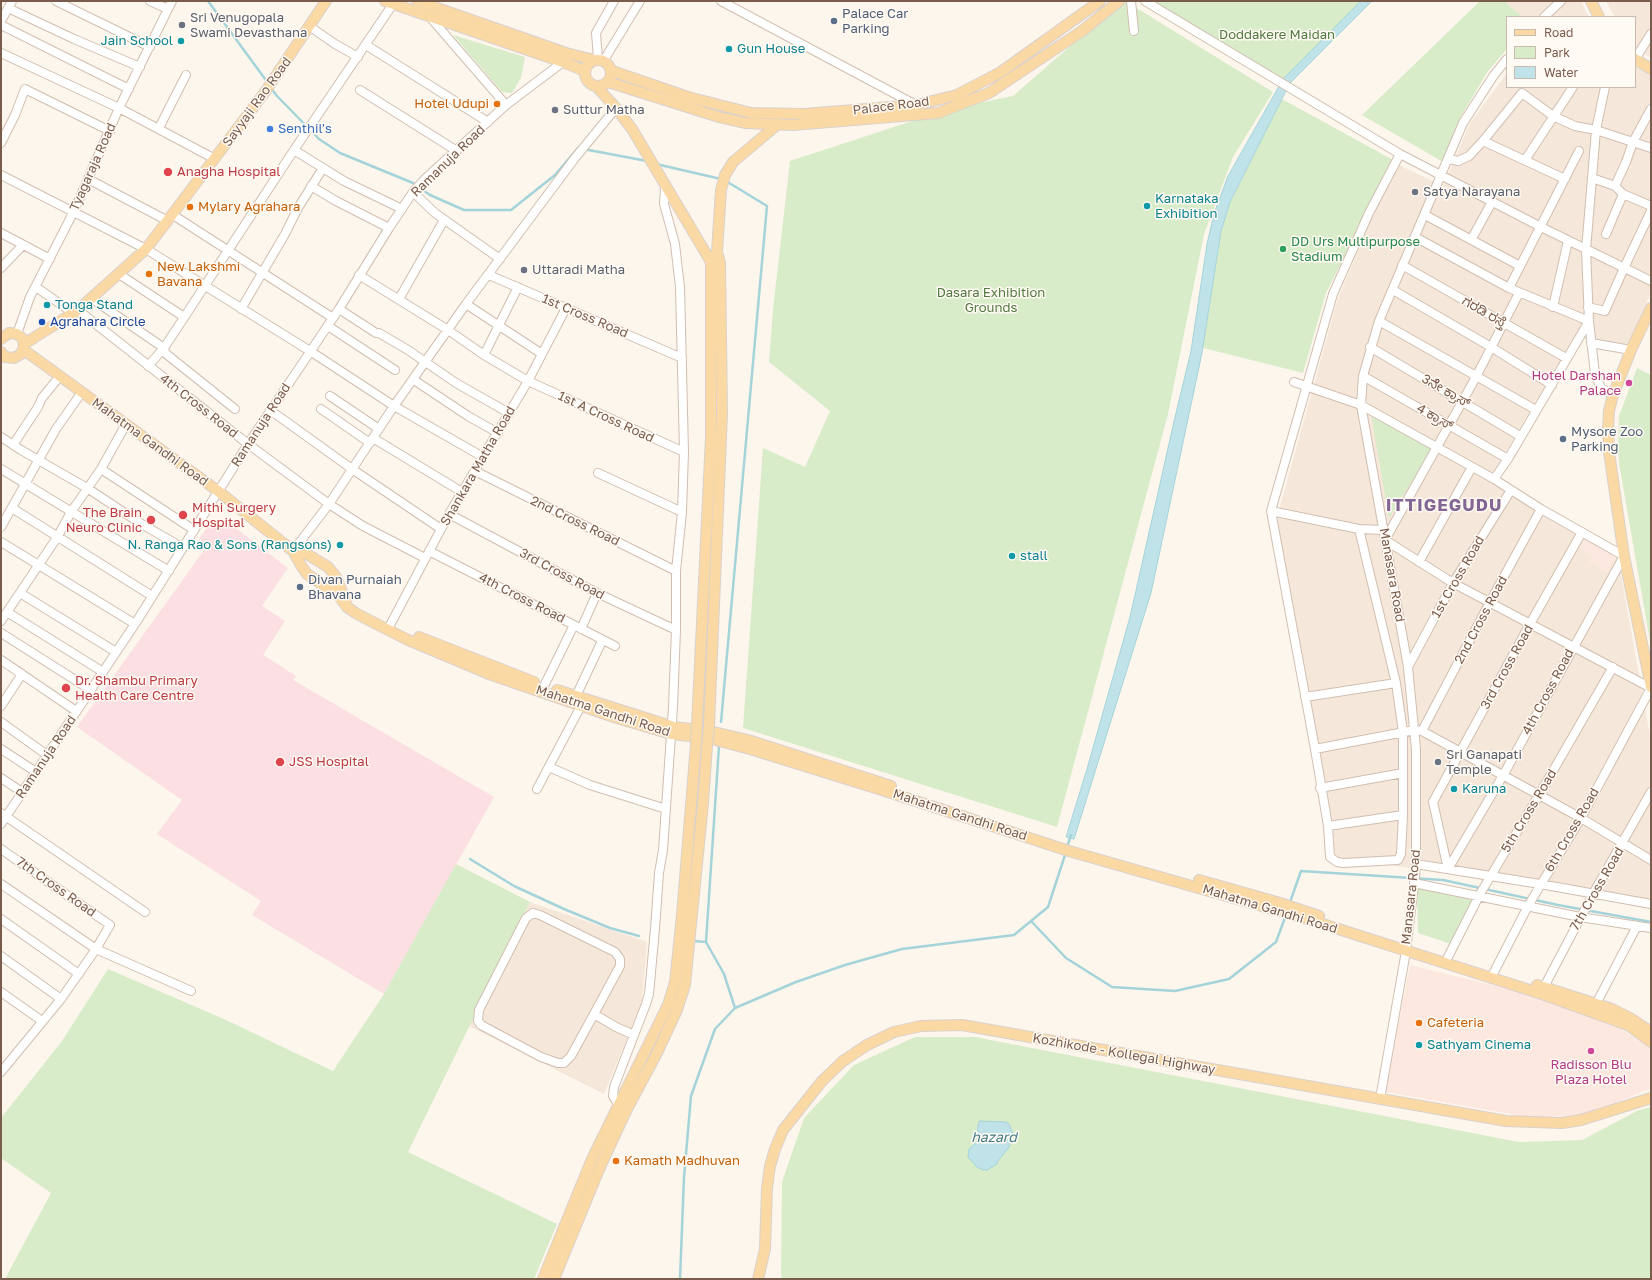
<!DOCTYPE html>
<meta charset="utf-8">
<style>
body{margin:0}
#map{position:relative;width:1652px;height:1280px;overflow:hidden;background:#fdf6ec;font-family:"Golos Text",sans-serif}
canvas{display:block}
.frame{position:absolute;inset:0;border:2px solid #7a5c4d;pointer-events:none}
.legend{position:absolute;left:1506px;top:16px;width:130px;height:72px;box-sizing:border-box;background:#fffaf3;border:1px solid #cabbb1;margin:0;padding:5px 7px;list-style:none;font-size:12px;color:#7a5c4d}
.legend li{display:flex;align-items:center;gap:8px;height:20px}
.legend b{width:20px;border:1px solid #cabbb1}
</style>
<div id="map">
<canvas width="1652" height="1280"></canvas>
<div class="frame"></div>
<ul class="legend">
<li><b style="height:5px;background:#fbd9a5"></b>Road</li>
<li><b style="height:11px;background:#d8ecc9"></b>Park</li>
<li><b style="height:11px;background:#bfe3e8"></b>Water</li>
</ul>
</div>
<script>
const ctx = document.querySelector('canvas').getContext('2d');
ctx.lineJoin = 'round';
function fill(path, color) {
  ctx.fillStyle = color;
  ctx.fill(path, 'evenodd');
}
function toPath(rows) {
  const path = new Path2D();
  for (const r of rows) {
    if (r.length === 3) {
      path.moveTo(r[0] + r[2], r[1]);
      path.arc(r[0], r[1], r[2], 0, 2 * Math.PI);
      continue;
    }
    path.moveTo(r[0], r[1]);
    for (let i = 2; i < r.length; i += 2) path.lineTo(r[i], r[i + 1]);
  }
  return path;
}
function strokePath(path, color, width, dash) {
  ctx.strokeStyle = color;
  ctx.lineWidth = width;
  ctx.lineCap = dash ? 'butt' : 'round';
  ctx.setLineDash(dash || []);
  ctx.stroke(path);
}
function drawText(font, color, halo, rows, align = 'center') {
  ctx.font = font + ' "Golos Text","Noto Sans Kannada",sans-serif';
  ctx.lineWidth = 3;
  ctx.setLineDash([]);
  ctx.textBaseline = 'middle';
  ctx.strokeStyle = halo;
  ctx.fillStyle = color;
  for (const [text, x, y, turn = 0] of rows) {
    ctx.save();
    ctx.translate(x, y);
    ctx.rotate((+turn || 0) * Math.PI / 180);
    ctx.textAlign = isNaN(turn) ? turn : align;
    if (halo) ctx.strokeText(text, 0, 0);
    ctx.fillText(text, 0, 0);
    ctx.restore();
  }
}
fill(toPath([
 [1504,1,1581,1,1589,17,1523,17],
 [1606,1,1651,1,1651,58,1635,48,1635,17,1615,17],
 [1635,65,1651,75,1651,292,1629,345,1574,337,1489,480,1618,558,1651,741,1651,900,1336,858,1277,517,1337,301,1395,163,1443,186,1470,123,1507,73,1507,87,1635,87],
 [530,902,647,942,642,1003,604,1094,469,1026]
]), '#f5e8da');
fill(toPath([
 [1583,539,1616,557,1607,572,1589,562,1593,556,1578,547],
 [1410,965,1533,995,1606,1019,1651,1049,1651,1088,1587,1115,1528,1117,1385,1092]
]), '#fde8e0');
fill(toPath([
 [225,520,288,568,262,606,285,621,263,655,296,676,293,680,494,797,384,994,252,915,261,901,157,834,182,800,77,727,207,546,199,539,208,526,213,529,215,526,219,528]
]), '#fbdfe3');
fill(toPath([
 [1122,1,1125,1,1273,92,1233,157,1204,234,1168,414,1057,827,743,728,763,448,805,467,830,411,769,362,773,309,790,161,949,109,1013,96],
 [1152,1,1361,1,1283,79],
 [1480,1,1504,1,1523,17,1507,17,1507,49,1488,71,1460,118,1443,162,1362,115],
 [453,35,525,57,521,78,512,93,502,92],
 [1282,99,1393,160,1326,293,1303,373,1203,348,1221,231,1230,202],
 [1637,368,1651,375,1651,647,1619,463,1618,447,1619,416],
 [1371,414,1433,448,1389,518],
 [456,864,530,902,408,1152,557,1224,534,1279,5,1279,51,1193,1,1158,1,1118,62,1041,108,969,224,1019,333,1071,384,994],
 [1417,886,1476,898,1451,944,1418,933],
 [915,1037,975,1037,1519,1142,1582,1140,1639,1110,1651,1107,1651,1279,782,1279,781,1275,782,1182,804,1118,854,1065]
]), '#d8ecc9');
const water = toPath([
 [1361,1,1372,1,1290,83,1230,202,1221,231,1202,353,1151,593,1074,839,1066,837,1087,769,1130,617,1175,417,1191,351,1207,244,1214,214,1228,176,1283,79,1361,1],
 [980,1121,1006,1122,1009,1124,1013,1134,1009,1147,998,1161,997,1164,987,1170,983,1170,977,1167,968,1157,969,1149,977,1142,978,1125,980,1121]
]);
fill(water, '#bfe3e8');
strokePath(water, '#a5d3da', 1);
strokePath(toPath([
 [208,1,268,83],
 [270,87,277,96,319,139,340,153,413,183,430,195,464,210,511,210,555,175,578,148,647,161],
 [656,164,721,179],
 [721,722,767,206,726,181],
 [719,746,706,942,724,974,735,1008],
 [1067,847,1071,835],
 [470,859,514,886,564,909,610,928,639,936],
 [1289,905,1301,871,1443,880,1558,905,1651,922],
 [1031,921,1066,958,1112,987,1175,991,1229,979,1276,942,1286,915],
 [694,941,706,942],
 [680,1279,684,1177,691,1096,715,1029,735,1008,796,982,845,965,902,949,1014,935,1048,907,1066,852]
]), '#a5d3da', 2.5);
const minor = toPath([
 [56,1,150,47],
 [150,1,168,9],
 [721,1,916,105],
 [1131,1,1134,31],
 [1145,1,1400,154,1541,227,1651,281],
 [8,8,74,39,140,67],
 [429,16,506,105],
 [1544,17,1561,1],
 [1,21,12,1],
 [1,25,129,89],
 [309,26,335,44,358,57],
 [366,45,488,122],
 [1,53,119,108,215,159],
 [598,59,596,33,614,1],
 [1635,59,1651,34],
 [604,60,640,1],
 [1605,87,1596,130,1586,250,1589,321,1595,374,1601,388,1613,395],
 [360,90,457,151],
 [159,128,186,75],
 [1483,141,1565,179],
 [1,143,15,115,25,89,110,131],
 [294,150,344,181,402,209],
 [1449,159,1458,161,1469,156,1483,141,1522,93,1553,116,1575,126,1596,130,1651,148],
 [1525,160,1573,87],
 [1,175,146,249,310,351,394,406,483,457],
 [1592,178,1615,186,1623,194,1651,206],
 [88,179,168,221],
 [311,186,336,201,389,228],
 [1615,186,1626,162,1633,142,1651,109],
 [413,192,435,213,500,259],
 [173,215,333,318],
 [1425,215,1520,266],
 [1,233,50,259],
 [1606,234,1623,194],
 [1415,237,1509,288,1589,321,1508,459,1494,479],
 [1471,240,1492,202],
 [1402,265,1566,358],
 [1,268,23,245],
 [119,274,184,317],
 [359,275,448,330,484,355,528,381,684,452],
 [489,275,682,358],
 [36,287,73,313],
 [1509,288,1579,151],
 [1393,290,1491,347,1552,385],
 [1519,293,1476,377,1385,540,1453,583,1651,688],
 [91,298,164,348,165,353,235,409],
 [399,299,444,220],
 [466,304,542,354],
 [1553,307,1568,241],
 [1588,307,1605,311,1624,268,1651,211],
 [241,309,285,234,298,208,323,168],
 [339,309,376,333,379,333,408,350,456,383,509,413],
 [78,310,248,444,329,504,363,526,425,558],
 [1379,321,1536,410],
 [328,326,395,370],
 [17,334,30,297,74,211,119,108,172,1],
 [1591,343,1631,350],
 [1370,347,1520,436],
 [484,355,518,287],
 [148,366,164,348,294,150,393,4],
 [1363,376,1508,459],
 [414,380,468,416,498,433],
 [1294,382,1361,405,1494,479,1541,509,1624,556,1505,772,1448,869],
 [330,396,379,429],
 [321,409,370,443],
 [270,410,352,469,441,529],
 [1,437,21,450,87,488,140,523,183,548],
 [373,438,462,492],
 [13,445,38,407,42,398,60,376],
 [1,469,169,571],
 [101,469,194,530],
 [475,471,676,571],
 [598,473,682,512],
 [12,508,152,596],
 [1271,511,1359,529,1384,530],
 [449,514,597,593,676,630],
 [1,527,56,429,82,392],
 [1359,529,1396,683,1403,732,1403,815,1401,854,1398,860,1343,863,1337,862,1330,857,1328,826,1315,749,1271,511,1333,294,1369,213,1400,154],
 [1,542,135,624],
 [293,551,329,504,394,406,466,304,575,158,616,108],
 [429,551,615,646],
 [1419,562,1472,467],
 [20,593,116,652],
 [7,612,103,672],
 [1,621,58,536,71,512,101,469,126,424],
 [388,629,449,514,528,381,566,308],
 [581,629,597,593],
 [1,633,91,690],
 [1,660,76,711],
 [1408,667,1453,583,1511,490],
 [544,686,574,625],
 [576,696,602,641],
 [1305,697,1396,683],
 [1,706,22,674],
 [1,722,47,755],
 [1422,731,1490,602,1541,509],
 [1,749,36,772],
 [1315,749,1415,730,1422,731,1581,818,1651,860],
 [549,767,590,785,666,809],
 [1,778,22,792],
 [1320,788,1403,773],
 [537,789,581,706],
 [1,813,145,912],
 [1,824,135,624,248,444,339,309,389,228,413,192,426,178,506,105,563,62],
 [1328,826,1403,815],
 [1,849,110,925,96,949,61,999,1,1072],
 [1416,864,1540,884,1651,904],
 [1448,869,1433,802,1530,624,1582,532],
 [1414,883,1580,917,1651,928],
 [1,884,96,949,191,991],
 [533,913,540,915,615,952,620,959,620,966,594,1014,571,1056,564,1063,558,1063,541,1057,481,1025,478,1021,479,1010,526,918,533,913],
 [1,919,79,974],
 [1,956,61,999],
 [1448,957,1480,894,1539,795,1613,667],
 [1494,972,1528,906,1581,818,1651,688],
 [1544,987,1593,894,1651,792],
 [1,992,42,1021],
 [1596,1004,1637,926],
 [594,1014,616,1027,634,1035],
 [1380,1099,1406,951,1416,868,1416,749,1408,667,1361,405,1363,376,1379,321,1463,123,1494,75,1507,59],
 [618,1104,613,1096,614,1087,646,1004,649,994,655,929,659,873,663,850,673,707,676,630,676,571,682,512,684,452,680,287,675,244,664,204,665,186]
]);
const major = toPath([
 [385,1,563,62,585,71],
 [417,1,566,53,594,60],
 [1591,1,1599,17],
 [1635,59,1651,69],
 [598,73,13],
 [612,71,688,97,751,113,804,114,916,105,957,95,1001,72,1100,1],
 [608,82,719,117,745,123,793,125,938,113,989,93,1082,31,1119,1],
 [596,86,616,108,632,129,711,262,716,262],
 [1651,308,1631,350,1613,395,1609,411,1608,428,1609,452,1624,556,1651,687],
 [1,339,9,333,17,334,23,339,24,347,21,354,14,358,5,357,1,352],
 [24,344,78,310,146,249,265,92,326,1],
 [24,350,218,491,293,551,302,567,307,574,338,595,347,607,357,614,408,640,489,674,614,717,671,734,708,738,750,749,882,790,1069,851,1307,919,1542,994,1628,1025,1651,1042],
 [293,551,307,554,328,567,336,577,343,594,347,599],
 [419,637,534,682],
 [557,690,674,727,709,731,748,740,891,786],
 [697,725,711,437,711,262,717,252],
 [709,725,722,413,720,263,717,252,721,190,725,175,733,162,778,124],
 [1199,880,1280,903,1319,916],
 [1537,985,1612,1009,1630,1018,1651,1032],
 [543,1279,592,1159,668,1005,675,982,682,915,696,744],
 [554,1279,600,1167,627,1109,656,1055,677,1010,685,985,703,803,707,746],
 [758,1279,765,1249,767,1188,770,1166,775,1149,783,1130,822,1081,843,1061,867,1045,894,1032,921,1026,962,1025,1506,1121,1562,1123,1581,1120,1651,1098]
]);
strokePath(minor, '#d1beb0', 10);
strokePath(major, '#dad1cd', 12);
strokePath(minor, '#fff', 8);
strokePath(major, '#fbd9a5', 10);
const majorBridge = toPath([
 [696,744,697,725],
 [707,746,709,725]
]);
strokePath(majorBridge, '#dad1cd', 12, []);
strokePath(majorBridge, '#fbd9a5', 10);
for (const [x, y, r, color] of [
 [834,21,4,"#5c6f8a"],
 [182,25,4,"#6b7280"],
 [181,41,4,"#0f9aa8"],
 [729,49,4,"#0f9aa8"],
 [497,104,4,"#e8710a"],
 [555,110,4,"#6b7280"],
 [270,129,4,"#3f7fe0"],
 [168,172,5,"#e0444e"],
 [1415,192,4,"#6b7280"],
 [1147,206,4,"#0f9aa8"],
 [190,207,4,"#e8710a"],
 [1283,249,4,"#2e9e5b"],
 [524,270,4,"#6b7280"],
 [149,274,4,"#e8710a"],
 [47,305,4,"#0f9aa8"],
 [42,322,4,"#1a4fb4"],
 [1629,383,4,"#d1479c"],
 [1563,439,4,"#5c6f8a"],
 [183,515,5,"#e0444e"],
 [151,520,5,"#e0444e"],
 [340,545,4,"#0f9aa8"],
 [1012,556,4,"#0f9aa8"],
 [300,587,4,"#5c6f8a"],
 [66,688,5,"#e0444e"],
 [280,762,5,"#e0444e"],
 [1438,762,4,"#6b7280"],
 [1454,789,4,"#0f9aa8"],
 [1419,1023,4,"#e8710a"],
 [1419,1045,4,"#0f9aa8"],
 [1591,1051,4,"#d1479c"],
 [616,1161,4,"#e8710a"]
]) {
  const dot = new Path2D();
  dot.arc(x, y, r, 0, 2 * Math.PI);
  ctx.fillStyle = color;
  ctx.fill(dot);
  strokePath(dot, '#fffaf3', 1.5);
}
drawText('13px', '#4e5e75', '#fffaf3', [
 ["Palace Car",842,14],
 ["Parking",842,29],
 ["Mysore Zoo",1571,432],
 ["Parking",1571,447],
 ["Divan Purnaiah",308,580],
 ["Bhavana",308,595]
], 'left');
drawText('13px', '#5b616d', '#fffaf3', [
 ["Sri Venugopala",190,18],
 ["Swami Devasthana",190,33],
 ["Suttur Matha",563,110],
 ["Satya Narayana",1423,192],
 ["Uttaradi Matha",532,270],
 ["Sri Ganapati",1446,755],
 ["Temple",1446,770]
], 'left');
drawText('13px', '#537a41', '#fffaf3', [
 ["Doddakere Maidan",1277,35],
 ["Dasara Exhibition",991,293],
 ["Grounds",991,308]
]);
drawText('13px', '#0d838f', '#fffaf3', [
 ["Jain School",173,41,"right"],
 ["Gun House",737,49],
 ["Karnataka",1155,199],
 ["Exhibition",1155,214],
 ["Tonga Stand",55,305],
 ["N. Ranga Rao & Sons (Rangsons)",332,545,"right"],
 ["stall",1020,556],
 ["Karuna",1462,789],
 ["Sathyam Cinema",1427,1045]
], 'left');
drawText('13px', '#7a5c4d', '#fffaf3', [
 ["Sayyaji Rao Road",257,102,-54],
 ["Palace Road",891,106,-7],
 ["Ramanuja Road",448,161,-44],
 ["Tyagaraja Road",93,167,-66],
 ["ಗರಡಿ ರಸ್ತೆ",1484,312,30],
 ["1st Cross Road",585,316,23],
 ["3ನೆೇ ಕ್ರಾಸ್",1446,391,30],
 ["4th Cross Road",199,406,38],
 ["1st A Cross Road",606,417,25],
 ["4 ಕ್ರಾಸ್",1435,417,30],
 ["Ramanuja Road",261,425,-57],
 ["Mahatma Gandhi Road",150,442,36],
 ["Shankara Matha Road",478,466,-60],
 ["2nd Cross Road",575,521,26],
 ["3rd Cross Road",562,574,28],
 ["Manasara Road",1392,575,80],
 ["1st Cross Road",1458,577,-60],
 ["4th Cross Road",522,598,27],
 ["2nd Cross Road",1481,620,-62],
 ["3rd Cross Road",1507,667,-61],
 ["4th Cross Road",1548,692,-62],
 ["Mahatma Gandhi Road",603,711,18],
 ["Ramanuja Road",46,757,-56],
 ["5th Cross Road",1529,811,-59],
 ["Mahatma Gandhi Road",960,815,18],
 ["6th Cross Road",1572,830,-60],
 ["7th Cross Road",56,887,35],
 ["7th Cross Road",1597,889,-60],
 ["Manasara Road",1411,897,-84],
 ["Mahatma Gandhi Road",1270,909,17],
 ["Kozhikode - Kollegal Highway",1124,1054,10]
]);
drawText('13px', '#c56008', '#fffaf3', [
 ["Hotel Udupi",489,104,"right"],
 ["Mylary Agrahara",198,207],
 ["New Lakshmi",157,267],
 ["Bavana",157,282],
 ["Cafeteria",1427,1023],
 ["Kamath Madhuvan",624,1161]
], 'left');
drawText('13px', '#366cbe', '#fffaf3', [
 ["Senthil's",278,129]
], 'left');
drawText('13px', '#be3a42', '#fffaf3', [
 ["Anagha Hospital",177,172],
 ["Mithi Surgery",192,508],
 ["Hospital",192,523],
 ["The Brain",142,513,"right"],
 ["Neuro Clinic",142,528,"right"],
 ["Dr. Shambu Primary",75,681],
 ["Health Care Centre",75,696],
 ["JSS Hospital",289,762]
], 'left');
drawText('13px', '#27864d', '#fffaf3', [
 ["DD Urs Multipurpose",1291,242],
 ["Stadium",1291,257]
], 'left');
drawText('13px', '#164399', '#fffaf3', [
 ["Agrahara Circle",50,322]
], 'left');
drawText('13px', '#b23c85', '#fffaf3', [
 ["Hotel Darshan",1621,376],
 ["Palace",1621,391],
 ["Radisson Blu",1591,1065,"center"],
 ["Plaza Hotel",1591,1080,"center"]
], 'right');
drawText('italic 14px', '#437c86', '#fffaf3', [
 ["hazard",994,1138]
]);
ctx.letterSpacing = '1px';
drawText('bold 17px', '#846695', '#fffaf3', [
 ["ITTIGEGUDU",1444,506]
]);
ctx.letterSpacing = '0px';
</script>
